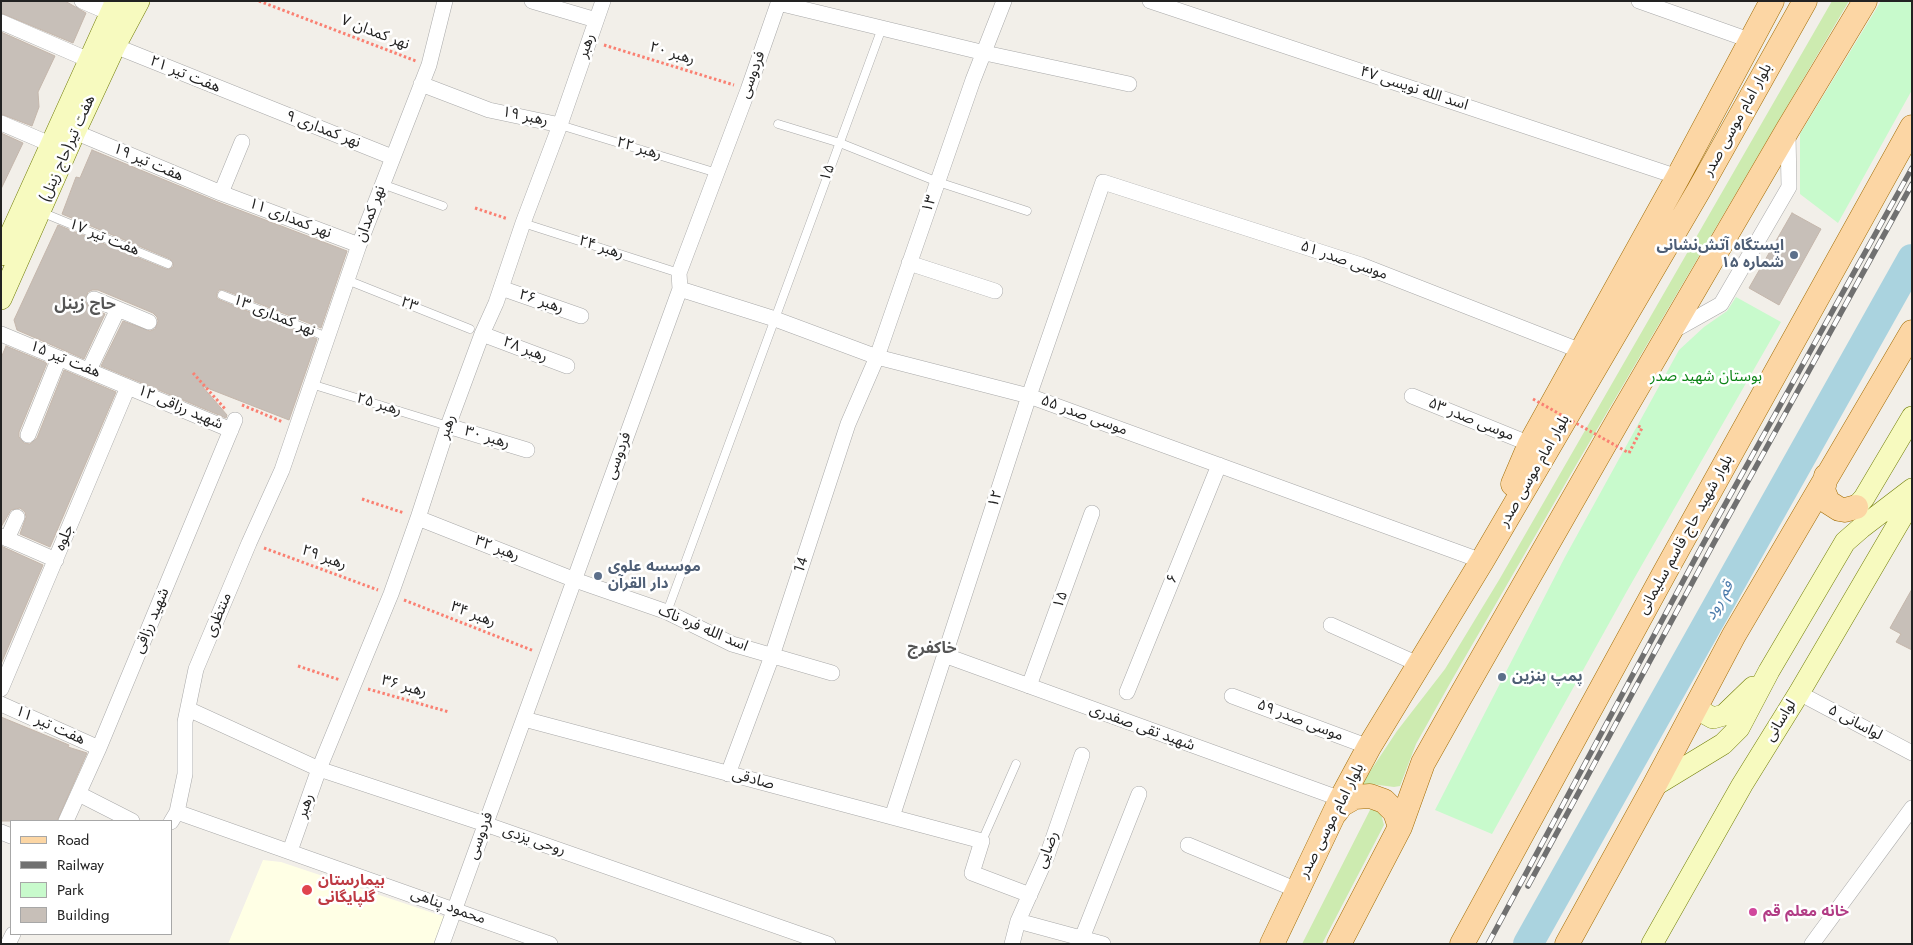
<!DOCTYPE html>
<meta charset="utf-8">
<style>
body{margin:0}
#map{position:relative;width:1913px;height:945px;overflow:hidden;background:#f2efe9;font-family:Jost,sans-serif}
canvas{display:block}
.frame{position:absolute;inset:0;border:2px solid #222;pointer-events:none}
.legend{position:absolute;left:10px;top:820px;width:162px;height:115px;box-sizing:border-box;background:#fff;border:1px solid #a7a7a7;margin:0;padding:6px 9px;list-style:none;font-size:15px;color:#222}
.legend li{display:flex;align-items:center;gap:10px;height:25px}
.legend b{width:25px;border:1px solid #a7a7a7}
</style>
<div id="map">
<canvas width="1913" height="945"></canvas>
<div class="frame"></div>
<ul class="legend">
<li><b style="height:6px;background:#fcd6a4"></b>Road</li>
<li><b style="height:6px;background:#707070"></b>Railway</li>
<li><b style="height:14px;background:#c8facc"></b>Park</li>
<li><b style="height:14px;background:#c7bfb8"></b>Building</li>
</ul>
</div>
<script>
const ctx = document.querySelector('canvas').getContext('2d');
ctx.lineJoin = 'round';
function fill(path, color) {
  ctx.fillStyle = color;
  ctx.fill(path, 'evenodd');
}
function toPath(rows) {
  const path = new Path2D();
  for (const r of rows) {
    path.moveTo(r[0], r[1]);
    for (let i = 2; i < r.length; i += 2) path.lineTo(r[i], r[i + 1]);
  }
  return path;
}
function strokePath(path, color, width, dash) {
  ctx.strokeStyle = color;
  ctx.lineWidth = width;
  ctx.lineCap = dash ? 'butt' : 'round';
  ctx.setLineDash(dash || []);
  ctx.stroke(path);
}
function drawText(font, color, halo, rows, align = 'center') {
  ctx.font = font + ' Jost,"Noto Sans Arabic",sans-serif';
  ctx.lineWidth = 5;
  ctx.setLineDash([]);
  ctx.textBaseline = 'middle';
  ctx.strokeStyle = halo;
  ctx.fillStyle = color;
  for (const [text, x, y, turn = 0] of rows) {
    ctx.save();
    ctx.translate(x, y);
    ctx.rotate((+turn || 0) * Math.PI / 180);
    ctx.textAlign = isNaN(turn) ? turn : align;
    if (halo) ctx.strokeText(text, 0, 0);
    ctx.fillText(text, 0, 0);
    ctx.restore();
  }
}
fill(toPath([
 [263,860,281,862,445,917,442,944,228,944]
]), '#ffffe5');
fill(toPath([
 [1832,1,1849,1,1579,460,1453,678,1416,744,1400,786,1394,787,1371,784,1359,788,1397,731,1445,669,1499,580],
 [1375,809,1381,814,1384,825,1322,944,1302,944,1370,810]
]), '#cdebb0');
fill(toPath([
 [1881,1,1912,1,1912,90,1838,223,1800,194,1800,134],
 [1736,297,1781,322,1627,591,1492,834,1435,810,1565,557,1679,350,1704,327,1727,311]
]), '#c8facc');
strokePath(toPath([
 [1528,944,1912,259]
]), '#aad3df', 30);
const building = toPath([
 [1,1,65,1,86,13,73,43,1,13,1,1],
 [1,32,55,56,38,92,39,107,32,126,1,114,1,32],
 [1,133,23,143,1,189,1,133],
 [92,150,218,202,347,251,321,328,224,290,219,290,217,293,217,298,220,300,317,339,289,420,202,386,227,415,226,418,101,366,123,321,150,331,155,329,158,321,157,317,153,313,98,290,92,290,88,292,85,301,90,307,105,314,84,359,17,330,14,320,58,225,166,269,169,269,173,267,173,263,170,259,62,214,76,177,80,178,92,150],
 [1792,213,1821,229,1779,305,1749,288,1792,213],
 [6,346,47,363,19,432,19,437,24,443,30,444,37,438,64,370,116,392,50,547,20,534,26,517,25,512,20,508,11,510,1,527,1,358,6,346],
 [1,546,43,565,1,664,1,546],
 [1912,589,1912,650,1896,642,1901,634,1890,628,1912,589],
 [1,717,69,745,68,747,87,753,57,821,1,821,1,717]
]);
fill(building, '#c7bfb8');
strokePath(building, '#c4b6ab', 1);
const service = toPath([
 [778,124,840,143,938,182,1027,211],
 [560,125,717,173],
 [382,184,443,206],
 [41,212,168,264],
 [523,223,679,273],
 [347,280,470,329],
 [222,295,327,337],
 [311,384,448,426],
 [667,612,882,28],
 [982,841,1016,764]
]);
const minor = toPath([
 [82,1,110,13],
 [532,1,596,20],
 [1150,1,1678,177],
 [1639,1,1752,41],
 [778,3,985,53,1129,84],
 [1,22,89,60],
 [115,46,392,157],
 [421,84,489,110,560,125],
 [1,123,50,144],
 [75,132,221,193,359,245],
 [221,193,242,142],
 [909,263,995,291],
 [501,288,581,316],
 [680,289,775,319,877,357,1029,396,1482,561],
 [94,299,149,322],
 [1673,331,1721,304,1789,187,1788,133],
 [1,334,231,430],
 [482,334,567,366],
 [89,370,118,309],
 [1412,396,1530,444],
 [448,426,527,450],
 [28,435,59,358],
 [418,518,575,580,667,612,732,644,832,673],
 [1,536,56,560],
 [7,539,17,517],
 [1331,625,1418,664],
 [944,655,1341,799],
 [1029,686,1092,513],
 [1,689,128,387],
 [1127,692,1219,465],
 [1799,693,1912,753],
 [1232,696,1369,747],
 [1,704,99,748],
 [188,709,319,769,485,824,828,944],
 [524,719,982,841,972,873,1030,895],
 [728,774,772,656,848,424,877,357,973,80,1004,1],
 [79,794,132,821],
 [177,812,550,944],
 [892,817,1029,396,1103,182,1361,265,1581,351],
 [66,821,99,748,235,420],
 [171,822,177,812,185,774,185,722,196,669,249,543,282,470,359,245,429,65,445,1],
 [1,832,11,836],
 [1188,845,1297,890],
 [290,851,319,769,391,594,418,518,448,426,482,334,496,303,523,223,560,125,603,1],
 [1018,921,1103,944],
 [1082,938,1139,794],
 [8,944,13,934],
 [442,944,680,289,679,273,748,90,779,1],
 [1012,944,1018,921,1047,856,1082,755],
 [1812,944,1912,808]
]);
const secondary = toPath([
 [1,255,116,1],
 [1,299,75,132,115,46,139,1],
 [1856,507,1864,498,1912,417],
 [1695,708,1713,718,1724,715,1753,687],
 [1654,786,1723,744,1739,728,1769,671,1845,542,1861,528,1912,489],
 [1652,944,1742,785,1799,693,1912,500]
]);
const primary = toPath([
 [1826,476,1823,490,1828,502,1839,509,1845,510,1856,507],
 [1513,484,1530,444,1678,177,1772,1],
 [1336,812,1341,805,1355,797,1370,796,1384,801,1395,812,1400,827],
 [1272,944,1341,799,1369,747,1482,561,1699,190,1805,1],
 [1339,944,1400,827,1423,763,1459,699,1620,417,1788,129,1865,1],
 [1462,944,1665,572,1912,127],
 [1567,944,1654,786,1734,635,1912,332]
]);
strokePath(service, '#a9a9a9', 9);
strokePath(minor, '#a9a9a9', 16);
strokePath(secondary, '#707d05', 22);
strokePath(primary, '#a06b00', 25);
strokePath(toPath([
 [259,1,416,61],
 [604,45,734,85],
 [475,208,508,219],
 [193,373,226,410],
 [242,405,283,422],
 [1629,453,1642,428,1636,425],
 [362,499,404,513],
 [264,548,378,590],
 [404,600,534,651],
 [298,666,340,680],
 [368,689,449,712]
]), '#fa8072', 3, [2.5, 2.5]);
strokePath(service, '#fff', 8);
strokePath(minor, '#fff', 15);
strokePath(secondary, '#f7fabf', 21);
strokePath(primary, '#fcd6a4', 24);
const rail = toPath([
 [1528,886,1710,550,1912,184],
 [1488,944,1702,546,1912,168]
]);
strokePath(rail, '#707070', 5.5);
strokePath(rail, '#fff', 4, [11]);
strokePath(toPath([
 [1533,399,1629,453]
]), '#fa8072', 3, [2.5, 2.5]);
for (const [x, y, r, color] of [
 [1794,255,5,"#5c6f8a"],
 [598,576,5,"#5c6f8a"],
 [1502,677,5,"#5c6f8a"],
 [307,890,6,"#e0444e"],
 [1753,912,5,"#d1479c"]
]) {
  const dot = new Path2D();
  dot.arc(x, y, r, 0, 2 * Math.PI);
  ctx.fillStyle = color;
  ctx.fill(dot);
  strokePath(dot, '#fff', 2);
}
drawText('15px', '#222', '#fff', [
 ["نهر کمدان ۷",375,33,21],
 ["رهبر",587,46,-71],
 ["رهبر ۲۰",672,54,17],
 ["هفت تیر ۲۱",185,75,22],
 ["فردوسی",753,75,-70],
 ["۴۷ اسد الله نویسی",1414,89,18],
 ["رهبر ۱۹",525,117,12],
 ["بلوار امام موسی صدر",1738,120,-61],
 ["نهر کمداری ۹",323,130,21],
 ["هفت تیر(حاج زینل)",68,149,-66],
 ["رهبر ۲۲",639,149,17],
 ["هفت تیر ۱۹",148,163,23],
 ["۱۵",828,173,-70],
 ["۱۳",930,204,-71],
 ["نهر کمدان",371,214,-69],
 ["نهر کمداری ۱۱",290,219,21],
 ["هفت تیر ۱۷",104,238,22],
 ["رهبر ۲۴",601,248,18],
 ["موسی صدر ۵۱",1344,261,19],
 ["رهبر ۲۶",541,302,19],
 ["۲۳",409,305,22],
 ["نهر کمداری ۱۳",274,316,22],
 ["رهبر ۲۸",525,350,21],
 ["هفت تیر ۱۵",65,360,22],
 ["رهبر ۲۵",379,405,17],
 ["شهید رزاقی ۱۲",180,408,23],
 ["موسی صدر ۵۵",1084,416,20],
 ["موسی صدر ۵۳",1471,420,22],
 ["رهبر",448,427,-71],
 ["رهبر ۳۰",487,438,17],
 ["فردوسی",619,456,-70],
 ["بلوار امام موسی صدر",1535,471,-60],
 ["۱۲",996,499,-72],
 ["بلوار شهید حاج قاسم سلیمانی",1686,535,-61],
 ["جلوه",65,538,-67],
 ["رهبر ۳۲",497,549,21],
 ["رهبر ۲۹",324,558,20],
 ["14",802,565,-72],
 ["۶",1173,579,-68],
 ["۱۵",1061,600,-70],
 ["منتظری",219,615,-67],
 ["رهبر ۳۴",473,615,21],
 ["شهید رزاقی",152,621,-67],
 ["اسد الله فره ناک",703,629,23],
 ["رهبر ۳۶",404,687,16],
 ["موسی صدر ۵۹",1300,721,21],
 ["لواسانی",1781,721,-58],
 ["لواسانی ۵",1855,723,28],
 ["هفت تیر ۱۱",50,726,24],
 ["شهید تقی صفدری",1142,728,20],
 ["صادقی",753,780,15],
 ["رهبر",306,806,-71],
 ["بلوار امام موسی صدر",1332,821,-63],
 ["فردوسی",481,836,-70],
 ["روحی یزدی",534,841,19],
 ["رضایی",1048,850,-69],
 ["محمود پناهی",448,907,20]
]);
drawText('bold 15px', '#4e5e75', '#fff', [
 ["ایستگاه آتش‌نشانی",1784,246,"right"],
 ["شماره ۱۵",1784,263,"right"],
 ["موسسه علوی",608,567],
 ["دار القرآن",608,584],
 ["پمپ بنزین",1512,677]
], 'left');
drawText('15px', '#0c8416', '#fff', [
 ["بوستان شهید صدر",1706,377]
]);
drawText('bold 15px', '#be3a42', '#fff', [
 ["بیمارستان",318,881],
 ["گلپایگانی",318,898]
], 'left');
drawText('bold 15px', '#b23c85', '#fff', [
 ["خانه معلم قم",1763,912]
], 'left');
drawText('bold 16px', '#555', '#fff', [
 ["حاج زینل",85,305],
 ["خاکفرج",932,649]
]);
drawText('italic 16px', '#4a7aab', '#fff', [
 ["قم رود",1720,601,-61]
]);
</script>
